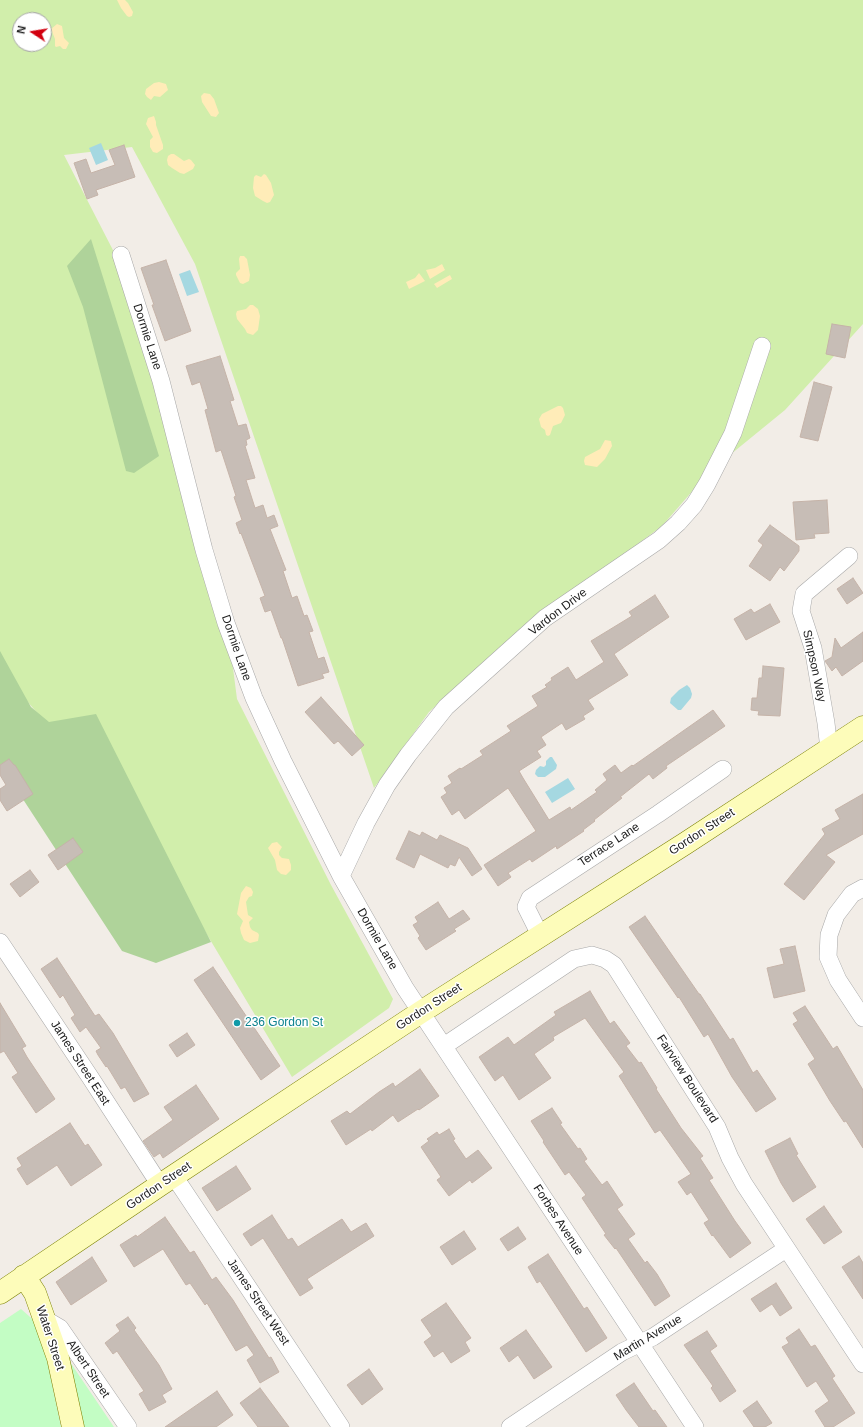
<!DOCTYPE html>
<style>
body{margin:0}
#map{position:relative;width:863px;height:1427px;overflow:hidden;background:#f2ede7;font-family:Helvetica,sans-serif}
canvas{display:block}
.north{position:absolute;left:12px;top:12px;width:40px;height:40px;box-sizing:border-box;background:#fff;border:1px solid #a6a6a6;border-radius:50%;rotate:282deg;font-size:11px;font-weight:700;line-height:16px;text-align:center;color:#212121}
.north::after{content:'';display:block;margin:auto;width:14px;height:18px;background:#d2000f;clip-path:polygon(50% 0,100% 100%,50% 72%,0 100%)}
</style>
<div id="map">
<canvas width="863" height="1427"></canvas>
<div class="north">N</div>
</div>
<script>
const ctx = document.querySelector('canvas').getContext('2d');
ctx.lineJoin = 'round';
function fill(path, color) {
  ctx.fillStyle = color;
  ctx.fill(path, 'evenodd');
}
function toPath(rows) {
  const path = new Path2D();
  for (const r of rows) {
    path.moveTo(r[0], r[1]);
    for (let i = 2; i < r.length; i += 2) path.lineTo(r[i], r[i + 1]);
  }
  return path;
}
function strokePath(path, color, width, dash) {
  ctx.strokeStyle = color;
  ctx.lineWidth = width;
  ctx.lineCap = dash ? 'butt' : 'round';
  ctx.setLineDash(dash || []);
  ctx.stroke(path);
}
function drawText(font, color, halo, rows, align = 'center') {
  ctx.font = font + ' Helvetica,sans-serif';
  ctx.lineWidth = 3;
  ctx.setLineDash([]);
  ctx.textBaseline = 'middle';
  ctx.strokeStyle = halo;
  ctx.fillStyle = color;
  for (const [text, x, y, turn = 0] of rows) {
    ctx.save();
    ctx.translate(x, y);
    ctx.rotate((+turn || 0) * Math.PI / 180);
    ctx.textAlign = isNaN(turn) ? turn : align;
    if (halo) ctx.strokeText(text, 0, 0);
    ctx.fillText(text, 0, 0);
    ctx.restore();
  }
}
fill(toPath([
 [0,0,863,0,863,324,785,410,709,472,662,526,501,646,429,712,374,788,195,264,132,147,64,155,116,256,227,622,237,699,331,885,393,999,389,1008,292,1077,116,782,46,723,0,670],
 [20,20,44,20,44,44,20,44]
]), '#d1eeab');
fill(toPath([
 [91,239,159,456,134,473,126,471,83,307,67,266],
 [0,651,31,707,49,722,96,714,211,942,156,963,122,951,0,764]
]), '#afd39a');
fill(toPath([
 [117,0,125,0,128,3,133,12,132,16,129,17,127,16,121,8],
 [57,24,62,26,64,38,69,43,66,49,63,49,60,46,56,47,55,46,55,39,51,29],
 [159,82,166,84,168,90,160,97,154,96,151,100,147,97,145,94,146,89,154,83],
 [204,93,210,94,214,99,219,113,216,117,211,116,202,102,201,96],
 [154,116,156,122,156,125,163,145,163,149,157,153,153,152,150,147,150,140,153,137,146,124,148,118],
 [171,154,174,154,184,161,189,159,191,160,195,165,193,169,184,174,180,173,172,168,168,165,167,160,168,156],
 [264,174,266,175,271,183,274,195,270,202,267,203,263,201,255,196,253,188,254,177,256,175,261,177],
 [240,256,244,256,247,259,250,275,249,281,243,284,240,283,236,275,236,273,240,269,239,259],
 [442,264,445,270,430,279,426,270,435,268],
 [419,273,425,281,409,289,406,282,415,278],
 [450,275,452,279,437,288,434,284],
 [250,305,253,305,258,309,260,316,258,330,253,335,247,333,245,329,237,319,236,314,237,311,246,309],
 [558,406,561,406,563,408,565,415,561,423,553,426,550,435,548,436,546,435,545,430,541,427,539,419,542,414],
 [605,440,611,441,612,446,605,459,597,467,585,465,584,461,585,457,600,449],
 [277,842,282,847,279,852,279,855,282,858,289,859,291,865,291,870,286,875,281,874,277,870,275,860,268,848,272,843],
 [246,886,251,888,253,892,252,896,249,897,246,902,248,915,253,918,249,922,250,927,252,930,258,933,259,935,258,941,250,943,244,940,241,933,240,928,243,921,237,914,241,893]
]), '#ffecb8');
fill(toPath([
 [21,1309,38,1324,48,1365,61,1427,0,1427,0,1323],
 [70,1362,114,1427,83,1427]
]), '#c3fdc4');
fill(toPath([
 [101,143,108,160,96,165,89,148],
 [190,270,199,292,187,296,179,274],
 [687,685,690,688,692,694,691,698,681,710,678,710,670,703,671,698,679,690],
 [550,757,552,757,557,765,556,769,545,777,538,777,535,774,536,770,540,766,544,767,546,765,546,761],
 [568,778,575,789,552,803,545,792]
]), '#a5d8e1');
const building = toPath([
 [124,145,135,177,96,190,98,195,87,199,74,163,86,159,91,173,115,165,109,150,124,145],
 [166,260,191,331,165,341,152,305,154,305,141,268,166,260],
 [832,324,851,327,845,358,826,354,832,324],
 [220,356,234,400,230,401,238,426,246,424,250,438,246,440,247,445,245,446,255,478,246,480,255,508,263,505,267,518,274,515,278,526,270,529,286,570,283,571,292,598,297,596,304,616,307,615,313,631,309,632,318,659,324,657,329,672,322,674,324,678,298,686,282,638,281,638,271,610,265,612,260,598,265,596,241,533,240,534,236,523,242,520,234,497,236,496,221,450,216,452,205,410,208,409,200,382,192,385,186,366,220,356],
 [814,382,832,387,818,441,800,437,814,382],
 [827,500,829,533,814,534,815,538,796,540,793,502,827,500],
 [770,525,799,546,799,551,784,571,780,567,770,581,749,566,763,545,758,541,770,525],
 [853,578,863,593,847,604,837,589,853,578],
 [655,595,669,617,614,654,628,675,588,700,594,709,583,716,585,719,566,730,562,723,541,737,546,745,537,751,541,757,519,771,523,778,549,820,570,807,571,810,597,792,595,790,607,780,603,774,615,765,621,773,632,765,633,766,713,710,725,726,666,766,667,768,653,779,649,774,620,797,622,798,594,820,595,821,583,830,584,831,557,849,556,846,532,862,530,859,508,873,511,877,498,886,484,865,536,831,508,788,465,819,459,810,452,815,441,797,447,793,444,788,452,783,448,776,460,768,461,769,483,755,480,751,511,731,507,726,538,706,532,696,547,687,545,685,552,680,551,678,568,667,576,680,604,662,591,641,632,616,629,612,655,595],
 [770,604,780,622,746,640,734,619,751,609,754,613,770,604],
 [863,632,863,661,842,676,836,667,832,671,825,661,832,657,835,638,841,648,863,632],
 [763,666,784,668,780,716,758,715,759,711,751,710,752,698,757,698,759,678,762,678,763,666],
 [321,697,364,745,352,756,338,741,334,744,305,712,321,697],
 [9,759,14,765,15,765,33,794,7,811,0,800,0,789,6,785,0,775,0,765,9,759],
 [863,794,863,834,826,855,835,862,804,900,784,884,825,834,822,829,840,819,835,810,863,794],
 [409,831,420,836,422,832,437,840,440,835,468,848,482,869,472,876,459,857,455,866,450,864,448,868,420,854,414,868,396,859,409,831],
 [73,838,83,852,58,870,48,855,73,838],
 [30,870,39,882,20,897,10,884,30,870],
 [438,902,449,919,463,910,470,919,454,929,456,931,426,950,418,938,420,936,413,925,418,922,415,917,438,902],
 [645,916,699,994,700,994,730,1040,733,1038,753,1073,757,1070,776,1099,756,1112,732,1077,708,1034,704,1037,679,997,678,998,629,927,645,916],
 [795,946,805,991,774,998,767,968,784,964,780,949,795,946],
 [57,958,95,1016,99,1014,113,1033,149,1094,134,1102,125,1087,121,1089,107,1066,106,1067,98,1055,96,1051,101,1048,86,1027,80,1032,71,1018,75,1015,63,995,60,998,41,969,57,958],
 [213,967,280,1066,261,1080,194,980,213,967],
 [590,991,610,1024,614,1021,630,1043,626,1046,639,1063,641,1062,657,1088,656,1089,681,1128,703,1156,700,1158,713,1178,709,1180,735,1221,751,1243,730,1258,713,1235,712,1236,704,1223,709,1220,691,1192,687,1195,678,1182,691,1174,660,1130,655,1133,619,1076,624,1072,585,1018,553,1037,554,1040,534,1054,551,1078,519,1100,503,1075,495,1081,479,1057,508,1037,514,1045,556,1015,554,1012,590,991],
 [0,1003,26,1046,22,1048,27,1057,55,1099,36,1113,12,1077,18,1073,4,1051,0,1053,0,1003],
 [805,1006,833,1049,837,1046,863,1090,863,1148,846,1121,844,1122,830,1101,808,1064,815,1059,793,1024,798,1021,793,1013,805,1006],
 [187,1033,195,1045,177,1057,169,1045,187,1033],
 [420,1069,439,1096,419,1110,418,1109,398,1122,393,1115,372,1131,371,1129,346,1145,331,1121,347,1111,350,1114,379,1092,393,1083,395,1087,420,1069],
 [196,1085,219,1119,163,1158,160,1153,154,1157,143,1141,173,1120,164,1107,196,1085],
 [552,1108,562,1123,560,1124,578,1149,580,1148,587,1159,584,1161,602,1185,607,1181,623,1205,617,1209,635,1234,628,1239,645,1263,647,1261,657,1274,670,1296,655,1306,616,1248,615,1249,604,1235,606,1234,582,1198,586,1195,569,1172,565,1175,543,1142,544,1141,531,1121,552,1108],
 [70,1123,85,1146,88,1144,102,1165,71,1186,57,1165,27,1185,17,1169,22,1166,17,1158,70,1123],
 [449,1129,455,1139,453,1140,466,1159,478,1150,492,1168,472,1183,470,1180,449,1196,437,1180,441,1177,421,1147,429,1141,427,1139,437,1132,439,1135,449,1129],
 [790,1138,798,1154,796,1155,816,1187,793,1202,781,1183,765,1151,790,1138],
 [236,1166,251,1189,217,1211,202,1188,236,1166],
 [824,1206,842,1232,824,1244,806,1219,824,1206],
 [272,1215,288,1240,292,1238,298,1247,342,1219,351,1232,366,1223,374,1236,307,1279,313,1288,300,1296,263,1238,251,1246,243,1234,272,1215],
 [165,1217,190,1253,194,1251,212,1280,216,1277,233,1300,252,1331,269,1358,271,1357,279,1372,260,1383,247,1360,254,1355,247,1345,236,1351,207,1303,205,1305,190,1283,186,1285,163,1249,134,1267,120,1245,136,1235,137,1237,165,1217],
 [518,1227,526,1239,508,1251,500,1239,518,1227],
 [464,1231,476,1249,452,1265,440,1247,464,1231],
 [548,1254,584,1309,587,1307,607,1338,586,1352,540,1281,537,1283,528,1267,548,1254],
 [859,1256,863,1263,863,1299,842,1267,859,1256],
 [92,1257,107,1281,71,1305,56,1282,92,1257],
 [776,1283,792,1308,780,1316,772,1304,760,1312,751,1299,776,1283],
 [446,1303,471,1338,465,1342,470,1351,451,1363,443,1351,434,1357,424,1342,432,1336,421,1320,446,1303],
 [128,1317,136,1328,134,1330,159,1365,172,1389,162,1395,166,1402,149,1411,139,1394,144,1391,117,1351,113,1354,105,1343,120,1331,116,1325,128,1317],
 [799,1329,811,1347,815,1345,835,1376,832,1378,855,1413,833,1427,825,1427,815,1411,829,1401,816,1381,807,1387,782,1347,789,1343,786,1338,799,1329],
 [526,1330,552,1367,534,1379,518,1355,509,1362,500,1348,526,1330],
 [707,1331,717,1346,710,1351,736,1391,720,1402,711,1388,713,1386,684,1345,707,1331],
 [369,1369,383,1389,362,1405,347,1385,369,1369],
 [634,1383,653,1411,655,1410,667,1427,639,1427,626,1410,616,1395,634,1383],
 [260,1388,289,1427,258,1427,240,1403,260,1388],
 [217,1391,233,1415,216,1427,165,1427,217,1391],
 [757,1401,772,1423,765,1427,754,1427,743,1411,757,1401]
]);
fill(building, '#c7bdb6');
strokePath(building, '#c5b3a8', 1);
const street = toPath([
 [121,255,161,381,204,550,226,623,254,698,283,761,341,876,405,988,695,1427],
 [829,749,826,723,813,648,801,611,804,594,849,556],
 [341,876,366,823,387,785,408,755,446,707,545,618,659,540,678,523,694,505,707,484,733,433,762,346],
 [863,888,852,894,836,915,829,935,828,957,838,980,863,1018],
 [540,935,526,907,530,898,658,814,723,769],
 [0,942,90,1077,160,1185],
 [444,1046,574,959,592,955,605,959,614,965,717,1127,730,1158,744,1184,863,1364],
 [174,1176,341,1427],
 [43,1318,60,1328,128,1427],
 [510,1427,622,1352,653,1337,786,1249]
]);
const secondary = toPath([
 [24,1276,35,1293,58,1358,73,1427],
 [0,1293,160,1185,421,1012,686,843,863,727]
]);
strokePath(street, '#a8a8a8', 18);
strokePath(secondary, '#7b8000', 23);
strokePath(street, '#fff', 17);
strokePath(secondary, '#fdfcba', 22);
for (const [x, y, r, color] of [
 [237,1023,4,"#0f9aa8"]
]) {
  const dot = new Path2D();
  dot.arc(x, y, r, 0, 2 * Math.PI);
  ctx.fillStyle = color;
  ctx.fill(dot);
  strokePath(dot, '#fff', 1.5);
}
drawText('12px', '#212121', '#fff', [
 ["Dormie Lane",147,337,72],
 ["Vardon Drive",558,612,-37],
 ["Dormie Lane",236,648,71],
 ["Simpson Way",814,666,78],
 ["Gordon Street",702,832,-33],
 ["Terrace Lane",609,845,-33],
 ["Dormie Lane",377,939,60],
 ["Gordon Street",429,1007,-33],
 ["James Street East",80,1063,57],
 ["Fairview Boulevard",687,1079,57],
 ["Gordon Street",159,1186,-34],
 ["Forbes Avenue",558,1220,57],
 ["James Street West",258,1302,56],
 ["Water Street",50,1338,72],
 ["Martin Avenue",648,1338,-31],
 ["Albert Street",88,1369,56]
]);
drawText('12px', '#0d838f', '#fff', [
 ["236 Gordon St",245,1023]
], 'left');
</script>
